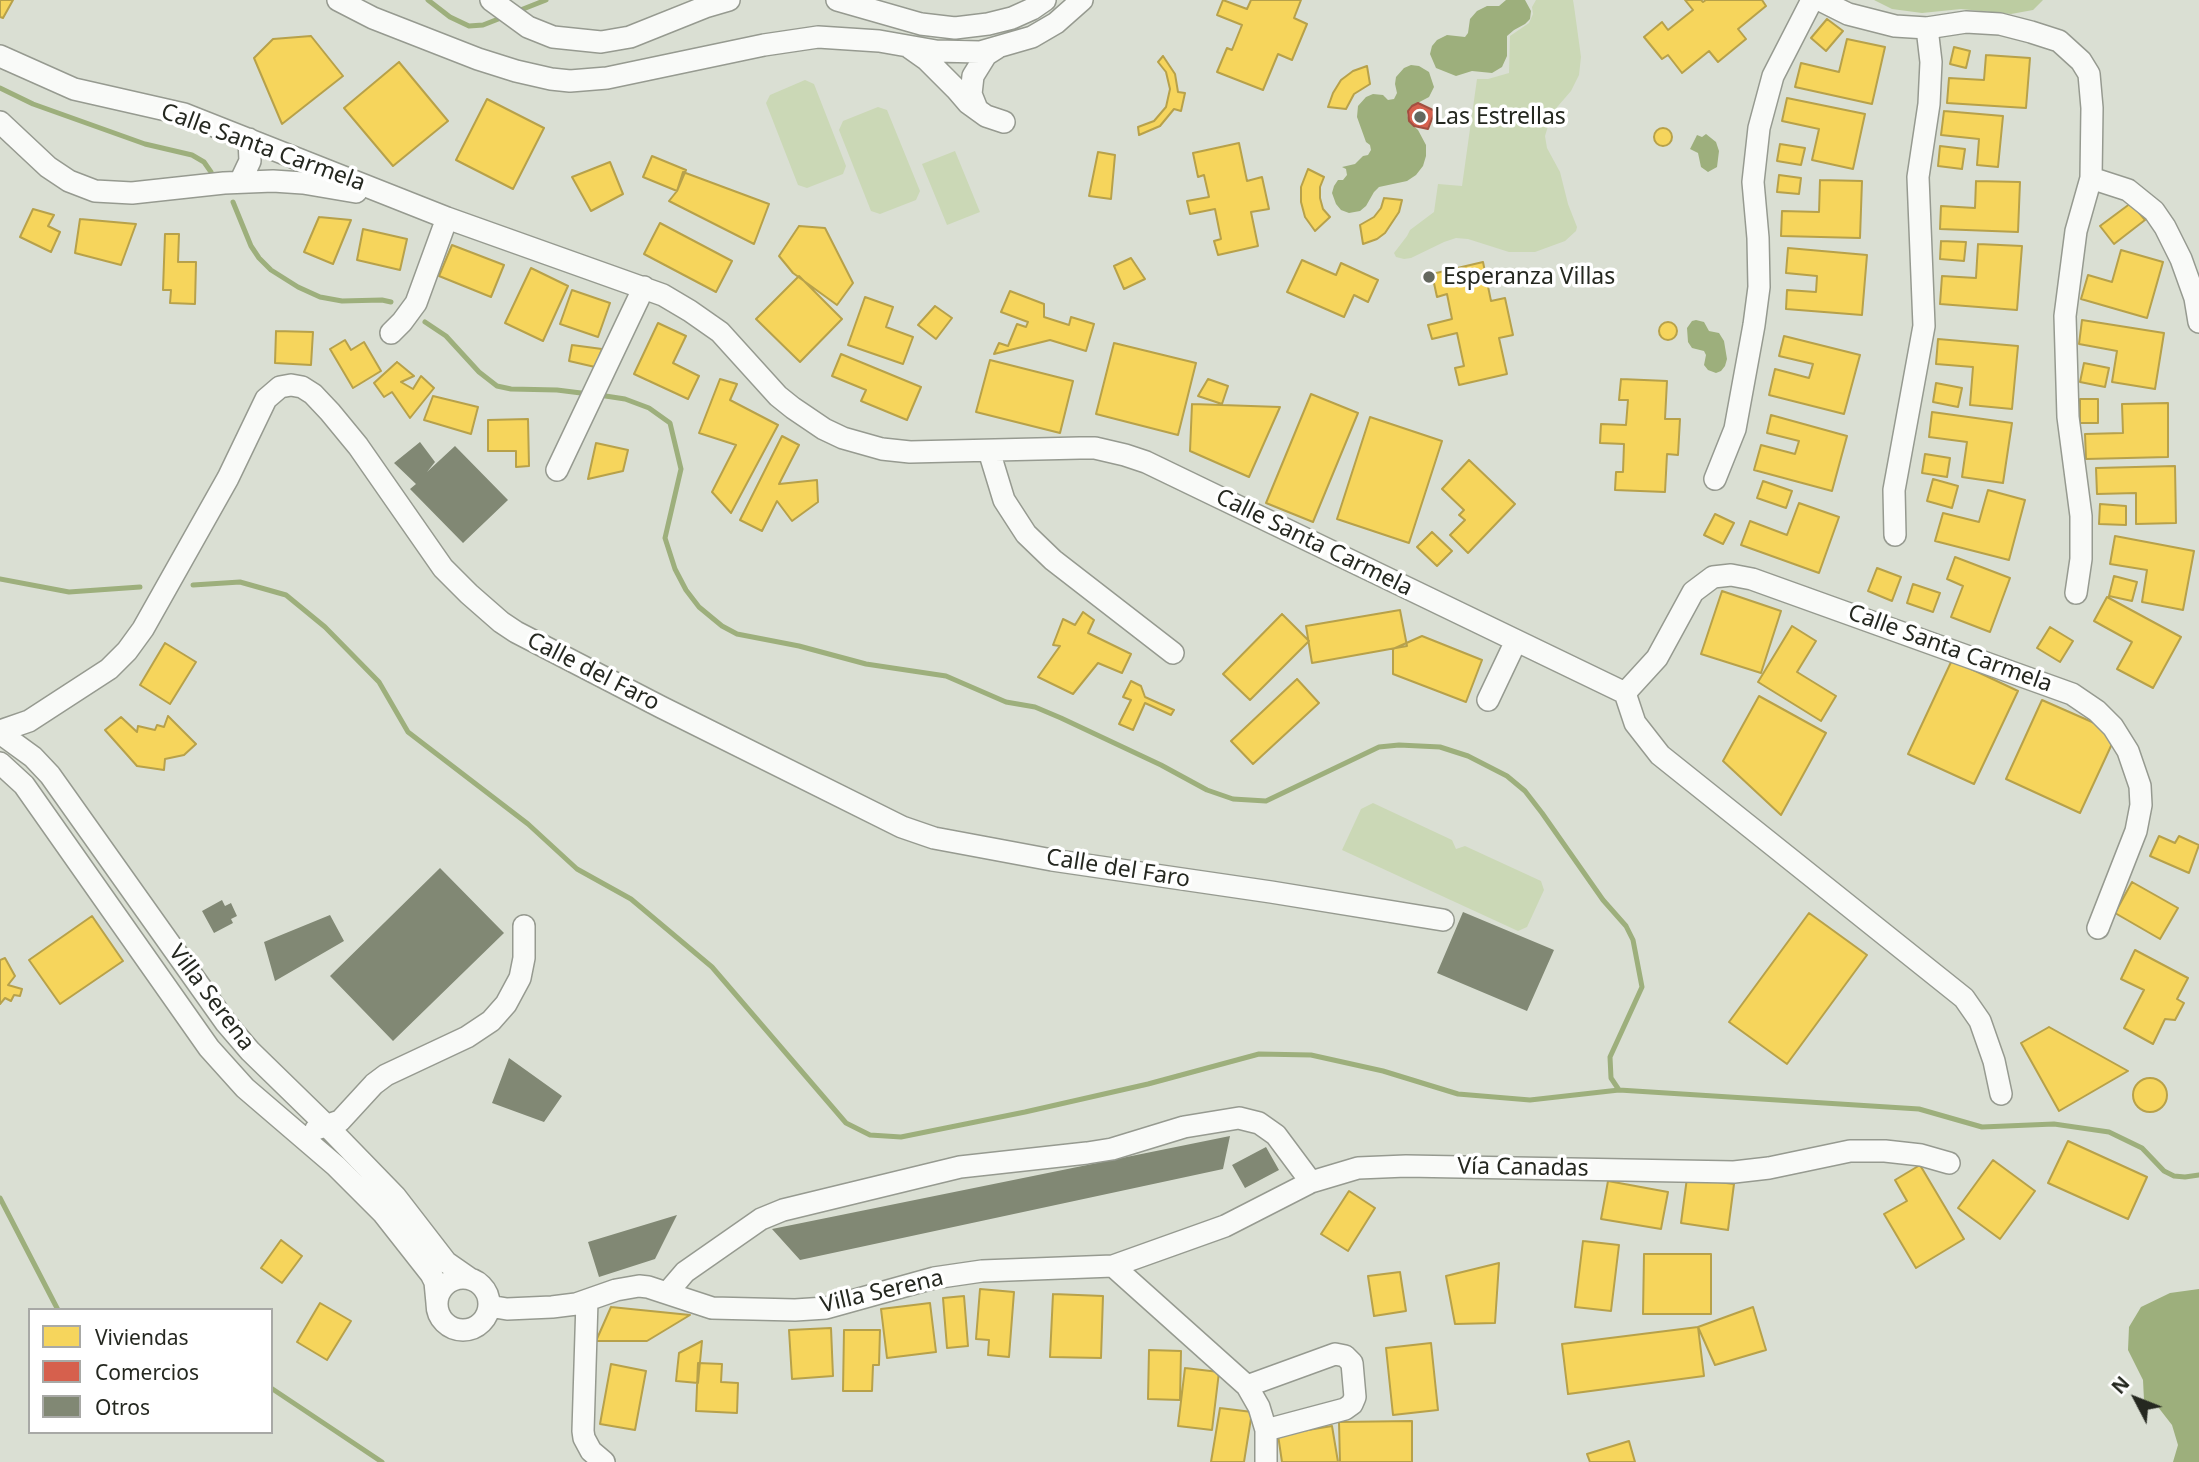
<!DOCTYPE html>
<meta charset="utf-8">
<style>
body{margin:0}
#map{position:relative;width:2199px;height:1462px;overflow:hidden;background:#dadfd3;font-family:"Noto Sans",sans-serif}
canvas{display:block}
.legend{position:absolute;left:28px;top:1308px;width:245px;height:126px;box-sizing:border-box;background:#fff;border:2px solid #a8a9a6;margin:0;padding:9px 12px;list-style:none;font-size:21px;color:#252820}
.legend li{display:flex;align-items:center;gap:14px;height:35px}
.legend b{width:35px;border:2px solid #a8a9a6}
.north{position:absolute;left:2101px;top:1364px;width:70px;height:70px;-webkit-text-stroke:5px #fff;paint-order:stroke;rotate:312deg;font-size:19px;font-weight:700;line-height:28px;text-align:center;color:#252820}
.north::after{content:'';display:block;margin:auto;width:24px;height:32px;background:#252820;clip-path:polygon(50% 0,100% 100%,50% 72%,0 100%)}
</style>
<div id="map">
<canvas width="2199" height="1462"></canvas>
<ul class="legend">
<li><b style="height:19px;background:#f6d55c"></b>Viviendas</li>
<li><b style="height:19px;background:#d6604d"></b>Comercios</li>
<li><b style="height:19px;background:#818874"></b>Otros</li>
</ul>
<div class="north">N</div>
</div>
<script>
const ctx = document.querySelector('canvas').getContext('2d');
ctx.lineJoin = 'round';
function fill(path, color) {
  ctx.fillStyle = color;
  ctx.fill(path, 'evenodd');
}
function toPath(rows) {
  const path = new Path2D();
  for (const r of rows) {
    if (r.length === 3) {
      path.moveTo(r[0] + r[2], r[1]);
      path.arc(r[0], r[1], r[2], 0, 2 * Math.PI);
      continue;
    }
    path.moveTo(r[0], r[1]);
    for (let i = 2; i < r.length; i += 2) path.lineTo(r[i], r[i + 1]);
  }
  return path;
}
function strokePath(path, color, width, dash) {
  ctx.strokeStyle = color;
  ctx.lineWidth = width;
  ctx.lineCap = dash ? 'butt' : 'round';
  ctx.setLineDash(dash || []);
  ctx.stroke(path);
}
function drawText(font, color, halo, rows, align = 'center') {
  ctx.font = font + ' "Noto Sans",sans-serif';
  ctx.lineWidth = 7;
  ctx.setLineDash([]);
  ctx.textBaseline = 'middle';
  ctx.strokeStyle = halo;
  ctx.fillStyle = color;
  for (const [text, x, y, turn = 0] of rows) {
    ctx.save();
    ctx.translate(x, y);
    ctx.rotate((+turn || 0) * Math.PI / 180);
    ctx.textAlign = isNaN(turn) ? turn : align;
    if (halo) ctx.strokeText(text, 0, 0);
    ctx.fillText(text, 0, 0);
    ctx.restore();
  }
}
fill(toPath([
 [1536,0,1573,0,1574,6,1581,57,1579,75,1571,91,1552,113,1545,136,1547,148,1560,172,1568,204,1577,227,1576,231,1565,241,1535,252,1509,252,1468,239,1456,238,1444,242,1411,258,1404,259,1396,257,1394,253,1407,236,1410,230,1434,212,1438,184,1462,186,1477,79,1488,79,1509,73,1510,36,1529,23,1533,14,1532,7],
 [805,80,814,84,846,166,843,174,807,188,798,185,766,103,770,95],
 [878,107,887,110,920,191,916,200,880,214,871,211,839,130,843,121],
 [955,151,980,212,947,225,922,164],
 [1373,803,1452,840,1456,849,1465,846,1541,881,1544,890,1527,927,1518,931,1342,850,1361,809]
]), '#cbd8b6');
fill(toPath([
 [1874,0,2043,0,2033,10,2011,14,1961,9,1922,13,1892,9]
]), '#bccca1');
fill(toPath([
 [1506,0,1525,0,1531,11,1530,19,1525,24,1514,30,1507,36,1507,56,1502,67,1492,73,1472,71,1456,76,1436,68,1430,54,1432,46,1437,40,1447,35,1465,37,1468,33,1470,19,1477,11,1487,6,1499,6],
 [1411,65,1419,66,1429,72,1434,87,1429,97,1412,106,1407,114,1409,122,1418,130,1426,145,1426,156,1423,166,1416,175,1407,181,1379,187,1374,192,1366,206,1360,211,1349,213,1341,210,1336,204,1332,193,1334,186,1338,180,1343,180,1347,175,1346,169,1342,167,1355,164,1363,156,1368,155,1371,150,1370,145,1366,142,1357,117,1358,106,1366,97,1373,94,1383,95,1388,100,1394,99,1397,93,1395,84,1396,77,1404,68],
 [1706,134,1716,142,1719,151,1717,167,1708,172,1701,167,1698,153,1690,149,1697,135,1702,137],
 [1696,320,1704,322,1709,331,1719,333,1724,341,1727,359,1725,366,1721,371,1716,373,1708,370,1704,365,1706,355,1704,351,1692,348,1688,342,1687,328,1692,321],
 [2199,1289,2199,1462,2173,1462,2178,1445,2172,1425,2158,1407,2144,1400,2143,1380,2128,1350,2129,1327,2141,1307,2170,1293]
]), '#9daf7c');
const homes = toPath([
 [0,0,13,0,3,18,0,17,0,0],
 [1223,0,1247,9,1251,0,1301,0,1294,18,1307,24,1292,60,1278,54,1263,90,1217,72,1227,48,1232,50,1242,25,1217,15,1223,0],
 [1685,0,1701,0,1703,2,1706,0,1762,0,1766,6,1738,29,1746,39,1718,62,1709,51,1682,73,1668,55,1662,59,1644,37,1662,22,1668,30,1693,10,1685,0],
 [1827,19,1843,31,1826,51,1811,38,1827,19],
 [311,36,343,76,282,124,254,58,273,39,311,36],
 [1847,39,1885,47,1872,104,1795,87,1801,63,1839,72,1847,39],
 [1954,47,1970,51,1966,68,1950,64,1954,47],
 [1986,55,2030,58,2026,108,1947,103,1949,78,1984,80,1986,55],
 [1163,56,1175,74,1178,92,1185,93,1181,111,1174,109,1160,126,1139,135,1138,127,1154,121,1166,107,1170,89,1166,72,1158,62,1163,56],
 [399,62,448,121,393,166,344,108,399,62],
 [1367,66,1370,84,1354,94,1346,109,1328,107,1333,93,1341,80,1353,71,1367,66],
 [1787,98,1865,114,1853,169,1812,160,1819,129,1782,121,1787,98],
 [487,99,544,128,513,189,456,160,487,99],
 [1944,111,2003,116,1998,167,1977,165,1979,139,1941,135,1944,111],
 [1663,137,9],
 [1239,143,1247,181,1262,177,1269,209,1251,212,1258,246,1218,255,1214,241,1221,239,1215,209,1190,214,1187,201,1209,197,1204,175,1198,177,1193,153,1239,143],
 [1780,144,1805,148,1801,165,1777,161,1780,144],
 [1940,146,1965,149,1962,169,1938,166,1940,146],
 [1098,152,1115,155,1111,199,1089,196,1098,152],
 [652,156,686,170,677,191,643,177,652,156],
 [610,162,623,194,591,211,572,177,610,162],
 [1308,169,1324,177,1320,187,1320,198,1323,209,1330,217,1315,231,1305,217,1301,202,1301,187,1308,169],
 [683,172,769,204,754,244,669,201,677,191,683,172],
 [1779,175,1801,178,1799,194,1777,192,1779,175],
 [1820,180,1862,181,1860,238,1781,236,1782,211,1819,212,1820,180],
 [1976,181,2020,182,2018,232,1940,229,1941,206,1975,208,1976,181],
 [1384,198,1402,200,1399,212,1385,233,1377,239,1363,244,1360,225,1374,217,1381,208,1384,198],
 [2131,203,2145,220,2114,244,2100,226,2131,203],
 [33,209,54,215,48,226,60,232,51,252,20,237,33,209],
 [319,217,351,220,333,264,304,252,319,217],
 [80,219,136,224,121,265,75,253,80,219],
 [660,223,732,261,716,292,644,254,660,223],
 [799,226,825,228,853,283,837,305,793,273,779,256,799,226],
 [363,229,407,239,400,270,357,260,363,229],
 [165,234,179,234,178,262,196,262,195,304,170,303,171,290,163,290,165,234],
 [1941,241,1966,242,1964,261,1940,259,1941,241],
 [1978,244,2022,246,2017,310,1940,304,1942,276,1976,278,1978,244],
 [452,245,504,265,491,297,439,276,452,245],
 [1788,248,1867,255,1862,315,1786,309,1787,290,1816,292,1817,276,1786,273,1788,248],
 [2121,250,2163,262,2147,318,2081,299,2088,275,2112,282,2121,250],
 [1131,258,1145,279,1124,289,1114,266,1131,258],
 [1302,260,1336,275,1341,263,1378,280,1368,302,1354,295,1344,317,1287,292,1302,260],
 [1483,262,1491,301,1505,298,1513,335,1499,338,1507,374,1459,385,1455,368,1464,366,1457,333,1432,339,1428,325,1452,319,1447,294,1437,297,1432,274,1483,262],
 [531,268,568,286,543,341,505,323,531,268],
 [799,276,842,319,800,362,756,319,799,276],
 [572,290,610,303,598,337,560,324,572,290],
 [1010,291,1044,304,1044,317,1069,325,1071,317,1094,324,1086,351,1050,340,994,354,999,343,1008,346,1017,324,1026,327,1028,322,1001,312,1010,291],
 [865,297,893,307,886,327,913,337,903,364,848,345,865,297],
 [935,306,952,318,936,339,918,325,935,306],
 [2082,320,2164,333,2155,389,2112,382,2117,351,2079,344,2082,320],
 [1668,331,9],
 [658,323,686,336,673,363,699,376,688,399,634,374,658,323],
 [276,331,313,332,311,365,275,363,276,331],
 [1784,336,1860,355,1844,414,1769,395,1775,369,1809,378,1813,364,1779,356,1784,336],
 [1938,339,2018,346,2012,409,1970,405,1973,367,1936,364,1938,339],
 [345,340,351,350,364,342,381,371,353,388,330,349,345,340],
 [1114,343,1196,363,1178,435,1096,414,1114,343],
 [572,345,602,349,595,367,569,361,572,345],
 [841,354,921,387,907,420,861,401,866,390,832,376,841,354],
 [990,360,1073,381,1060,433,976,412,990,360],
 [397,362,414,376,401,382,413,389,421,376,434,388,410,418,392,392,384,397,374,383,397,362],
 [2084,363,2109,368,2105,387,2080,382,2084,363],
 [720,379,737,384,730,400,778,425,731,513,712,492,736,445,699,433,720,379],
 [1208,379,1228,386,1222,404,1198,396,1208,379],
 [1621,379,1667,381,1665,419,1680,419,1678,455,1667,454,1665,492,1615,490,1616,472,1623,472,1624,444,1600,443,1601,424,1626,425,1628,400,1619,400,1621,379],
 [1936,383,1962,388,1958,407,1933,402,1936,383],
 [1311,394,1358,413,1313,522,1266,503,1311,394],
 [433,396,478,407,471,434,424,420,433,396],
 [2080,399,2098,399,2098,423,2080,423,2080,399],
 [2168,403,2168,457,2086,459,2085,434,2123,433,2122,404,2168,403],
 [1192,404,1280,407,1249,477,1190,451,1192,404],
 [1932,412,2012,423,2003,483,1962,477,1967,442,1929,437,1932,412],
 [1771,415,1847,436,1832,491,1754,470,1761,445,1795,454,1799,441,1767,433,1771,415],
 [1370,417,1442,441,1409,543,1337,519,1370,417],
 [528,419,529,466,516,467,516,451,488,451,488,420,528,419],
 [782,436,799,445,779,484,817,480,818,502,792,521,777,501,762,531,740,520,782,436],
 [596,443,628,450,623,471,588,479,596,443],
 [1925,454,1950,458,1947,477,1922,473,1925,454],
 [1469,460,1515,504,1468,553,1450,535,1465,520,1459,515,1464,510,1442,489,1469,460],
 [2175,466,2176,523,2136,524,2136,493,2097,494,2096,468,2175,466],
 [1933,479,1958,486,1952,508,1927,501,1933,479],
 [1763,481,1792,491,1786,508,1757,498,1763,481],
 [1988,490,2025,500,2009,560,1935,541,1943,513,1979,522,1988,490],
 [1799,503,1839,517,1819,573,1741,545,1750,521,1787,535,1799,503],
 [2100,504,2126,506,2126,525,2099,524,2100,504],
 [1715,514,1734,523,1723,544,1704,535,1715,514],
 [1432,532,1452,551,1437,566,1417,547,1432,532],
 [2115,536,2194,551,2183,610,2142,602,2147,570,2110,564,2115,536],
 [1955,557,2010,578,1990,632,1951,617,1963,586,1947,579,1955,557],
 [1877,568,1901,577,1892,601,1868,591,1877,568],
 [2114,576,2137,582,2132,601,2109,596,2114,576],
 [1913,584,1940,593,1933,612,1907,603,1913,584],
 [1722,591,1781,611,1761,673,1701,654,1722,591],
 [2107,597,2181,637,2153,688,2117,669,2132,642,2094,621,2107,597],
 [1400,610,1407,646,1312,663,1306,626,1400,610],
 [1083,612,1094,620,1088,633,1131,654,1122,673,1098,663,1073,694,1038,677,1060,646,1053,645,1063,619,1075,625,1083,612],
 [1282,614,1309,641,1250,700,1223,674,1282,614],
 [1792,626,1816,641,1797,672,1836,696,1821,721,1758,682,1792,626],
 [2050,627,2073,641,2060,662,2037,648,2050,627],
 [1422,636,1482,660,1466,702,1393,674,1393,649,1422,636],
 [165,643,196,662,170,704,140,685,165,643],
 [1952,660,2018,691,1974,784,1908,754,1952,660],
 [1297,679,1319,703,1253,764,1231,741,1297,679],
 [1131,681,1141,686,1145,697,1174,710,1171,715,1145,703,1133,730,1119,724,1131,700,1123,697,1131,681],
 [1759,696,1826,733,1781,815,1723,761,1759,696],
 [2042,700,2117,733,2080,813,2006,779,2042,700],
 [168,716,196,744,184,755,165,759,164,770,137,766,105,730,121,717,137,732,138,726,155,730,157,725,164,727,168,716],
 [2159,836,2175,843,2179,836,2199,845,2189,873,2150,856,2159,836],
 [2132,882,2178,908,2160,939,2115,913,2132,882],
 [1809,913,1867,955,1787,1064,1729,1022,1809,913],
 [92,916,123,961,60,1004,29,960,92,916],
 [2135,950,2188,978,2177,999,2184,1003,2175,1020,2165,1019,2153,1044,2124,1028,2144,990,2121,979,2135,950],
 [5,958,15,976,8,985,22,989,20,996,14,995,11,1001,5,998,0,1004,0,960,5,958],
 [2049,1027,2128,1071,2059,1111,2021,1043,2049,1027],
 [2150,1095,17],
 [2068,1141,2147,1177,2128,1219,2048,1183,2068,1141],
 [1993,1160,2035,1191,2000,1239,1958,1208,1993,1160],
 [1920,1165,1964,1239,1916,1268,1884,1214,1907,1201,1895,1180,1920,1165],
 [1687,1178,1734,1184,1728,1230,1681,1223,1687,1178],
 [1608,1181,1668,1192,1661,1229,1601,1219,1608,1181],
 [1349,1191,1375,1208,1348,1251,1321,1234,1349,1191],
 [281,1240,302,1256,282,1283,261,1268,281,1240],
 [1583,1241,1619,1245,1611,1311,1575,1307,1583,1241],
 [1644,1254,1711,1254,1711,1314,1643,1314,1644,1254],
 [1499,1263,1495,1323,1455,1324,1446,1276,1499,1263],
 [1400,1272,1406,1311,1374,1316,1368,1276,1400,1272],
 [980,1289,1014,1292,1009,1357,988,1355,989,1340,976,1339,980,1289],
 [1053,1294,1103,1296,1101,1358,1050,1357,1053,1294],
 [964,1296,968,1346,947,1348,943,1298,964,1296],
 [320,1303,351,1321,327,1360,297,1342,320,1303],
 [930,1303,936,1352,887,1358,881,1309,930,1303],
 [611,1307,690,1315,647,1341,596,1341,611,1307],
 [1753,1307,1766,1350,1715,1365,1698,1327,1753,1307],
 [1698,1327,1704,1376,1568,1394,1562,1344,1698,1327],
 [831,1328,833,1376,792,1379,789,1330,831,1328],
 [844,1330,880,1330,879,1365,873,1365,872,1391,843,1391,844,1330],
 [702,1341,698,1383,676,1381,679,1353,702,1341],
 [1431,1343,1438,1410,1393,1415,1386,1348,1431,1343],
 [1149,1350,1181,1351,1180,1400,1148,1399,1149,1350],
 [698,1363,722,1364,721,1382,738,1383,737,1413,696,1411,698,1363],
 [611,1364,646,1371,635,1430,600,1424,611,1364],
 [1185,1368,1219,1372,1212,1430,1178,1426,1185,1368],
 [1220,1408,1252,1412,1244,1462,1211,1462,1220,1408],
 [1412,1421,1412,1462,1340,1462,1339,1422,1412,1421],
 [1332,1426,1338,1462,1282,1462,1278,1435,1332,1426],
 [1629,1441,1635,1462,1590,1462,1587,1454,1629,1441]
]);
fill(homes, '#f6d55c');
strokePath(homes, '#b7a14a', 2);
const shops = toPath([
 [1418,103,1435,111,1428,129,1414,126,1409,121,1408,111,1412,106,1418,103]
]);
fill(shops, '#d6604d');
strokePath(shops, '#a14f40', 2);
strokePath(toPath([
 [428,0,450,17,469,26,483,25,506,16],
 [518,11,546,0],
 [0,88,33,104,145,144,192,155,204,162,211,172],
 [233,202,251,246,259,258,271,270,298,287,320,297,342,301,382,300,391,302],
 [425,322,446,336,479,372,497,386,511,389,557,390,589,394],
 [599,395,625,399,649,408,670,423,681,469,665,538,675,569,686,590,699,607,722,626,737,634,799,646,866,664,946,676,1006,702,1035,707,1061,718,1161,765,1207,790,1233,799,1266,801,1379,747,1399,745,1440,747,1468,756,1507,776,1525,791,1542,813,1603,900,1626,926,1633,940,1642,987,1610,1057,1611,1078,1619,1090],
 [0,579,69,592,140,587],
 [193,585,240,582,286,595,325,627,379,682,408,732,528,824,577,869,631,899,712,967,846,1123,870,1135,901,1137,1025,1112,1148,1084,1259,1054,1311,1055,1383,1071,1458,1094,1530,1100,1619,1090,1919,1109,1982,1127,2054,1124,2109,1132,2142,1148,2164,1171,2174,1176,2185,1177,2199,1175],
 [0,1198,58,1310],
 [271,1388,382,1462]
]), '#9daf7c', 5);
fill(toPath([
 [420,442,435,462,427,472,455,446,508,500,463,543,410,489,416,484,394,463],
 [440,868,504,933,393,1041,330,976],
 [222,900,225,906,231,903,237,916,231,919,233,923,214,933,202,911],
 [1463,912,1554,950,1527,1011,1437,973],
 [330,915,344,941,275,981,264,942],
 [509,1058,562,1096,544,1122,492,1103],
 [1230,1136,1223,1169,800,1260,772,1229],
 [1266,1147,1279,1170,1245,1188,1232,1165],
 [677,1215,655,1259,599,1277,588,1242]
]), '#818874');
const minor = toPath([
 [338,0,373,18,478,59,516,71,551,79,570,81,607,78,764,45,818,37,879,41,936,51,980,52,1032,37,1056,23,1082,0],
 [491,0,528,27,553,37,601,42,630,37,705,7,729,0],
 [837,0,921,24,955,28,988,24,1012,18,1032,9,1045,0],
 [1820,0,1848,14,1895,26,1927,28,1966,22,2000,24,2031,32,2059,41,2081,61,2089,74,2092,108,2091,178,2076,231,2065,316,2068,417,2081,516,2081,559,2076,593],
 [910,48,927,60,956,89,968,103,986,116,1004,122],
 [0,56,74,89,184,114,447,218,663,295,690,311,720,332,778,396,793,408,824,429,843,438,882,449,910,452,1080,448,1095,448,1125,455,1146,462,1625,693,1635,723,1660,755,1964,998,1980,1021,1994,1061,2001,1094],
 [977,109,971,94,973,76,986,55,997,48],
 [0,122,48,167,69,181,95,191,132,193,224,183,273,181,303,183,356,192],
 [2091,178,2128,190,2154,211,2165,227,2181,259,2195,298,2199,322],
 [240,182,250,161,249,139],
 [391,333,402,322,416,303,447,218],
 [989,451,1004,500,1026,534,1053,560,1173,653],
 [557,470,644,287],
 [1715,479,1735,429,1754,325,1759,287,1758,238,1753,182,1759,128,1773,76,1812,0],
 [1895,535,1894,490,1924,326,1918,177,1929,104,1931,62,1927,28],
 [1625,693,1657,658,1693,592,1713,577,1731,575,1752,579,2072,694,2097,711,2113,727,2128,751,2140,786,2141,805,2136,831,2098,928],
 [1488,700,1516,641],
 [0,731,29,721,109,669,127,651,143,629,228,478,266,399,280,387,291,385,302,387,313,394,330,412,358,446,443,568,469,594,501,622,516,632,661,707,902,827,934,838,1052,860,1271,892,1443,920],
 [0,733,33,757,50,775,226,1023,250,1051,327,1126,395,1196,446,1262,469,1278],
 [0,763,24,785,209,1048,245,1088,336,1166,383,1213,431,1274,435,1282,437,1303],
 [316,1129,340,1121,374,1084,386,1075,467,1037,491,1021,506,1004,520,978,524,958,524,926],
 [1113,1266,1247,1386,1259,1407,1266,1430,1266,1462],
 [463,1304,26],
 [667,1293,685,1272,761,1219,783,1210,960,1167,1087,1153,1112,1149,1184,1127,1239,1118,1259,1123,1276,1135,1311,1182],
 [587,1301,583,1431,584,1438,591,1451,604,1462],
 [489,1306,507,1309,552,1307,576,1304,616,1290,639,1286,648,1287,712,1308,795,1310,826,1308,934,1278,982,1271,1113,1266,1225,1226,1311,1182,1358,1168,1406,1166,1734,1172,1769,1168,1850,1151,1885,1151,1921,1155,1949,1163],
 [1247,1386,1335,1354,1345,1356,1352,1363,1355,1397,1352,1404,1345,1409,1266,1430]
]);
strokePath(minor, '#969a90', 24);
strokePath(minor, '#f9faf8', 21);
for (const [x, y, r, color] of [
 [1420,117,7,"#64685f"],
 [1429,277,7,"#64685f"]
]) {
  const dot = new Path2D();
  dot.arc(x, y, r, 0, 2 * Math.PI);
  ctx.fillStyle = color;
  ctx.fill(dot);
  strokePath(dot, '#fff', 2.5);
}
drawText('23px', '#252820', '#fff', [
 ["Las Estrellas",1434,117],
 ["Esperanza Villas",1443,277]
], 'left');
drawText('23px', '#252820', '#fff', [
 ["Calle Santa Carmela",263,148,20],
 ["Calle Santa Carmela",1314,543,26],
 ["Calle Santa Carmela",1950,649,20],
 ["Calle del Faro",593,672,27],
 ["Calle del Faro",1118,869,9],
 ["Villa Serena",211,998,53],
 ["Vía Canadas",1523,1168,1],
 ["Villa Serena",882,1292,-13]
]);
</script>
